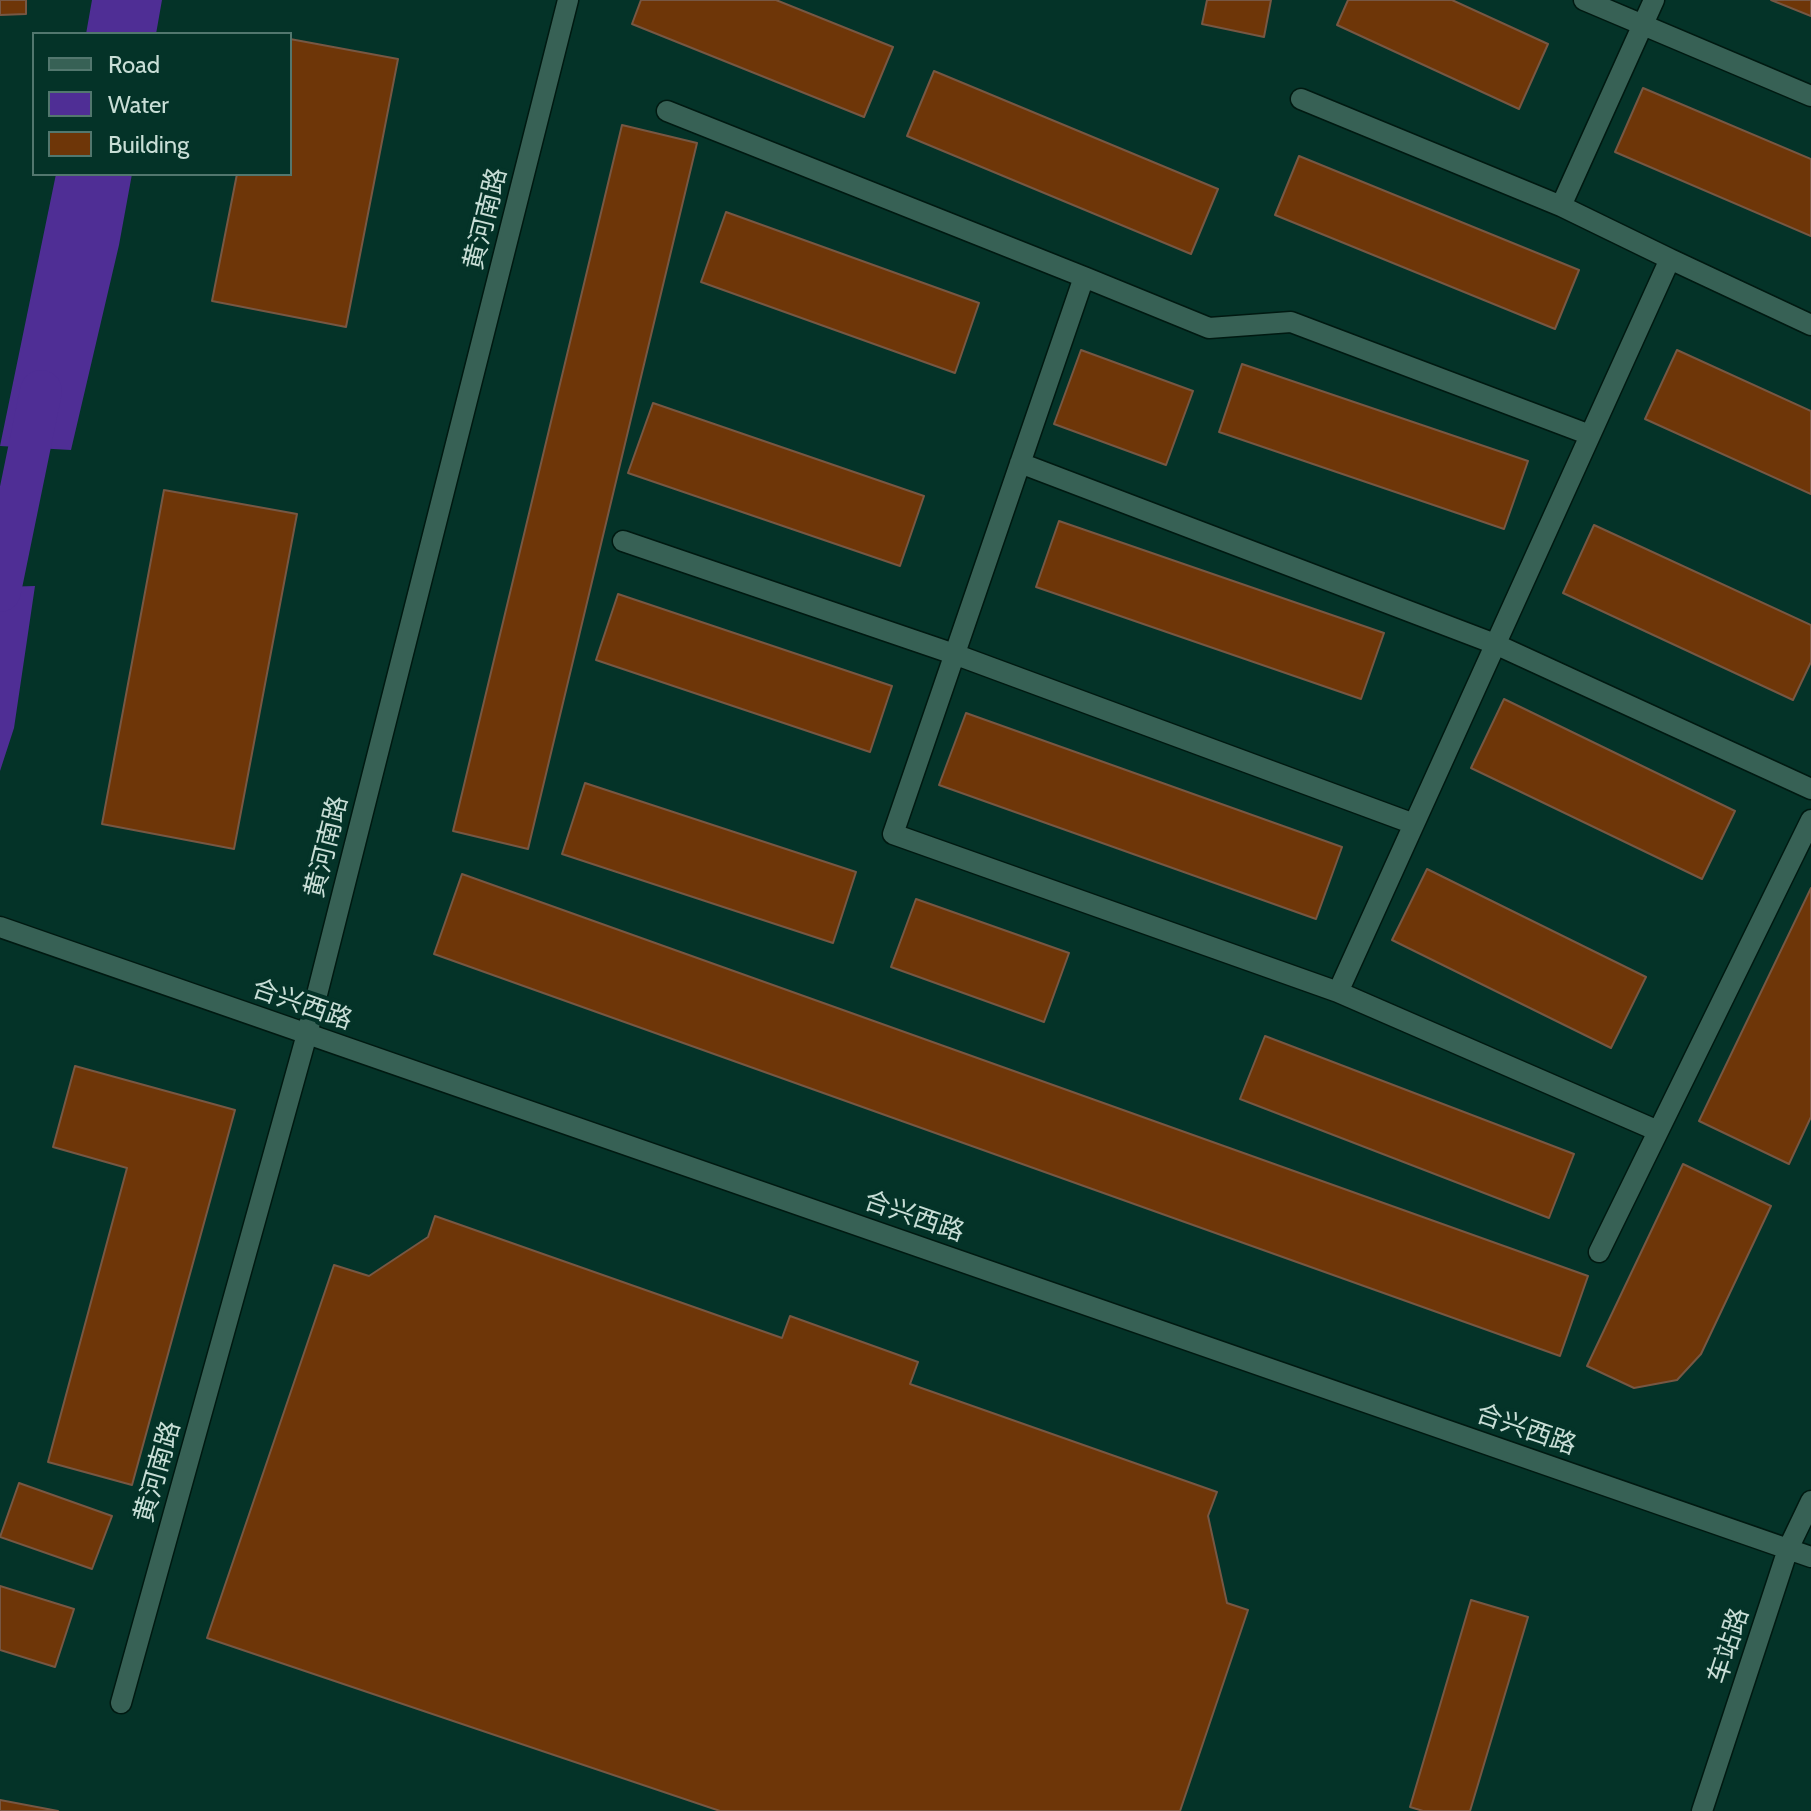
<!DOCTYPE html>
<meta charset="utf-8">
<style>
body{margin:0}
#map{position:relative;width:1811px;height:1811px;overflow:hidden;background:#043328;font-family:Cabin,sans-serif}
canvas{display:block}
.legend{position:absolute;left:32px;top:32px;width:260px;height:144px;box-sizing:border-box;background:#043328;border:2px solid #52776e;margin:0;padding:10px 14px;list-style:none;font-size:24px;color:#c8ded6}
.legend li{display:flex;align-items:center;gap:16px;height:40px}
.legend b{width:40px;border:2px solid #52776e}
</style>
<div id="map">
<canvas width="1811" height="1811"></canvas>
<ul class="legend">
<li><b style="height:10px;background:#376155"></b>Road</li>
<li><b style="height:22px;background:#4f2e95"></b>Water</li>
<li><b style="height:22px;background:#6e3608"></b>Building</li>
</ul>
</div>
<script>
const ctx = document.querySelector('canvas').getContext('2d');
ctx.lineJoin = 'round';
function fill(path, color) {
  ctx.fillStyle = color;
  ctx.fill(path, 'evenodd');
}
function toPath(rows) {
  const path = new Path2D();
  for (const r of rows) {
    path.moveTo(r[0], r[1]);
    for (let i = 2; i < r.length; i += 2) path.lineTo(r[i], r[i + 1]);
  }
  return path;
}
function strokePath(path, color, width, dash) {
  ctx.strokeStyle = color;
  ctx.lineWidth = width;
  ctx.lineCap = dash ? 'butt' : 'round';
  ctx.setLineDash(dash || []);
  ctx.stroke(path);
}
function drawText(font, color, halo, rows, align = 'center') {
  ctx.font = font + ' Cabin,"Noto Sans SC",sans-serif';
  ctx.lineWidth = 8;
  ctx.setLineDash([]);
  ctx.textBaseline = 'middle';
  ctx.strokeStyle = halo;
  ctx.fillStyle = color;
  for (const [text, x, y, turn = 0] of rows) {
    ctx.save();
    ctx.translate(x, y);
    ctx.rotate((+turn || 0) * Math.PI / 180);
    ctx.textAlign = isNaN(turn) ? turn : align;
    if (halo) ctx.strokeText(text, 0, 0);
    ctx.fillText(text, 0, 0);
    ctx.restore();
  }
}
fill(toPath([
 [92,0,162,0,156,34,86,34],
 [56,174,132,174,119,245,71,450,0,446],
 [35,586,14,728,0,771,0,587]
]), '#4f2e95');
strokePath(toPath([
 [0,591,41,391]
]), '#4f2e95', 42);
const building = toPath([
 [0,0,26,0,26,14,0,15,0,0],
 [641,0,776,0,893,47,864,117,632,24,641,0],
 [1207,0,1271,0,1264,37,1202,24,1207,0],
 [1348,0,1452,0,1548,44,1519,109,1337,25,1348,0],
 [1771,0,1811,0,1811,16,1771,0],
 [290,39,398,59,346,327,212,301,237,174,290,174,290,39],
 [934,71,1218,189,1191,254,907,136,934,71],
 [1643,88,1811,159,1811,236,1615,152,1643,88],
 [622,125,697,143,528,849,453,831,622,125],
 [1299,156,1579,270,1555,329,1275,215,1299,156],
 [726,212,979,303,955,373,701,282,726,212],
 [1081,350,1193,391,1166,465,1054,424,1081,350],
 [1677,350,1811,411,1811,494,1645,419,1677,350],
 [1242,364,1528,461,1504,529,1219,432,1242,364],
 [653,403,924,496,900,566,628,473,653,403],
 [164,490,297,514,234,849,102,824,164,490],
 [1059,521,1384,633,1361,699,1036,587,1059,521],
 [1594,525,1811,625,1811,662,1793,700,1563,593,1594,525],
 [618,594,892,686,870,752,596,660,618,594],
 [1504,699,1735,811,1702,879,1471,768,1504,699],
 [966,713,1342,847,1316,919,939,785,966,713],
 [585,783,856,872,833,943,562,854,585,783],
 [1427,869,1646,977,1611,1048,1392,940,1427,869],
 [462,874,1588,1276,1560,1356,434,954,462,874],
 [1811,888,1811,1117,1789,1164,1699,1121,1811,888],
 [916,899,1069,953,1044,1022,891,967,916,899],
 [1265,1036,1574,1154,1549,1218,1240,1099,1265,1036],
 [75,1066,235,1110,132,1485,48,1462,127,1168,53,1147,75,1066],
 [1683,1164,1771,1206,1701,1354,1677,1380,1634,1388,1587,1366,1683,1164],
 [435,1216,782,1338,790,1316,918,1362,910,1384,1217,1492,1208,1516,1227,1603,1248,1610,1180,1811,720,1811,207,1638,334,1265,369,1276,428,1237,435,1216],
 [19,1483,112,1516,92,1569,0,1537,19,1483],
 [0,1586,74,1609,55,1667,0,1650,0,1586],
 [1471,1600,1528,1617,1470,1811,1423,1811,1410,1807,1471,1600],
 [0,1800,58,1811,0,1811,0,1800]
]);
fill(building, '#6e3608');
strokePath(building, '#775743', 2);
const minor = toPath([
 [1584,0,1811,96],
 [1301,99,1561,206,1654,0],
 [667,111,1084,277,893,834,1338,992,1670,259,1811,325],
 [1561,206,1670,259],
 [1084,277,1209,328,1291,322,1590,435],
 [1020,463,1495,644,1811,789],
 [623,541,954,654,1414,824],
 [0,927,1811,1557],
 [1338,992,1658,1131],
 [1599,1252,1811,820],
 [121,1703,307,1034,568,0],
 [1702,1811,1788,1549,1811,1501]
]);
strokePath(minor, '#001911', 23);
strokePath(minor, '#376155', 20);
drawText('26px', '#c8ded6', '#043328', [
 ["黄河南路",486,219,-76],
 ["黄河南路",327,847,-76],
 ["合兴西路",302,1005,19],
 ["合兴西路",914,1217,19],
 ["合兴西路",1526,1430,19],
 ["黄河南路",158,1472,-74],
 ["车站路",1729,1646,-72]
]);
</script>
